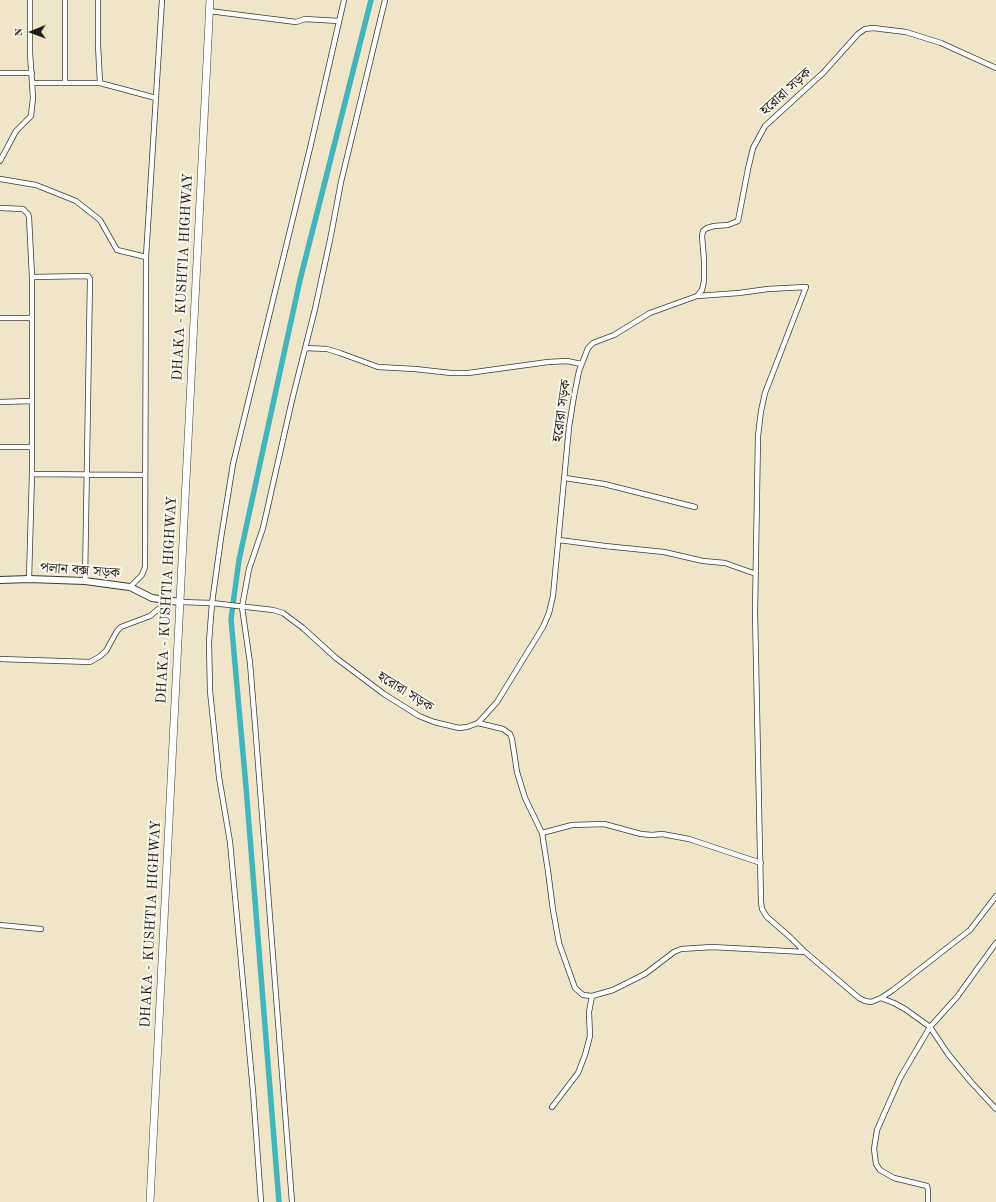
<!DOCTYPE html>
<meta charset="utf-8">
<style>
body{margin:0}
#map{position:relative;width:996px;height:1202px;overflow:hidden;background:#efe6c9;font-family:"Old Standard TT",serif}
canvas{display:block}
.north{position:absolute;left:12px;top:12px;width:40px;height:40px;-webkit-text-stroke:3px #fbf7ec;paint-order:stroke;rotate:269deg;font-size:11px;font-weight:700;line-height:16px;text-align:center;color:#1c1c1c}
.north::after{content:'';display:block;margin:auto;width:14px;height:18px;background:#1c1c1c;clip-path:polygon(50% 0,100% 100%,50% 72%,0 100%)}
</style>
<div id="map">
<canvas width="996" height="1202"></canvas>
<div class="north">N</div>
</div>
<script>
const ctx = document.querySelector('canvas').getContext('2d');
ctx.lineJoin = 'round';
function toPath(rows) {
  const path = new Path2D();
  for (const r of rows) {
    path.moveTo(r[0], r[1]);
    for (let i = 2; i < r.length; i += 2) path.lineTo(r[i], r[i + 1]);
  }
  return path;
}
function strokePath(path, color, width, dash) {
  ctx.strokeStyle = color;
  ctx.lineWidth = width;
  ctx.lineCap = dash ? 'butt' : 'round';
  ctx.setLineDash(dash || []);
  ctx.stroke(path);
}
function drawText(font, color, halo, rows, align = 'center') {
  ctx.font = font + ' "Old Standard TT","Noto Serif Bengali",serif';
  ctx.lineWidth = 4;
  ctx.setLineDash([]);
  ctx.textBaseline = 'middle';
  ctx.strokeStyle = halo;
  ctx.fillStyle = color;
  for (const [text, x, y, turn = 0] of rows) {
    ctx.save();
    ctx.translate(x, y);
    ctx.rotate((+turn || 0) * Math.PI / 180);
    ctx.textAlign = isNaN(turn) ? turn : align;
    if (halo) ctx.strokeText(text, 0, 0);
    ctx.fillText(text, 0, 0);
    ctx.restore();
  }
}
strokePath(toPath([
 [279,1202,246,787,231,619,239,560,300,280,371,0]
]), '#45b5bc', 5.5);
const minor = toPath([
 [65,0,65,83],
 [98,0,98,45,100,83],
 [209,11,296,22,305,19,339,21],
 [0,73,32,73],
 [32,83,100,83,156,98],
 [0,161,16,131,31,116,33,98,30,53,30,0],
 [0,179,36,185,76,201,100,220,117,250,146,257],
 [0,208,23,209,28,214,29,217,32,277,32,474,29,579],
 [32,277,88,276,90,279,85,581],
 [697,296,739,293,768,289,806,287,765,393,761,411,758,436,755,612,761,902,762,909,767,917,790,937,805,952],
 [0,318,32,318],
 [305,348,327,349,340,353,378,367,415,369,451,373,468,373,548,362,567,361,581,364],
 [0,402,32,401],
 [0,447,32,447],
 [32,474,145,475],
 [565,478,604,484,695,507],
 [559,540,605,546,664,552,703,561,725,563,756,574],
 [130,587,142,575,145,567,146,257,162,0],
 [180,602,212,603,273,610,283,613,303,628,336,658,384,694,419,716,434,722,459,728,467,727,478,723,497,702,543,627,549,613,553,596,569,427,574,396,579,371,588,348,593,343,614,335,650,313,697,296,702,290,704,281,704,260,702,236,703,231,707,228,714,226,728,225,738,221,748,169,753,148,765,126,823,73,858,34,865,29,873,28,906,32,941,43,996,68],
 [0,659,90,662,99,657,106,651,117,631,121,627,150,616,168,601],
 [478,723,503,729,510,734,512,739,517,772,525,798,542,833,548,871,553,910,559,943,575,988,583,995,592,996,589,1012,590,1036,585,1055,578,1073,552,1107],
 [542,833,572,825,604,824,641,834,652,835,662,834,689,839,761,863],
 [0,925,41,929],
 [592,996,613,990,645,974,674,952,681,949,712,947,805,952,859,998,865,1001,871,1002,881,998,893,990,970,930,996,896],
 [881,998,894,1003,905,1009,930,1027,948,1054,971,1082,996,1109],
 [261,1202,253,1091,230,842,219,777,210,691,209,642,212,603,221,538,233,464,311,144,344,0],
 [292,1202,255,724,250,663,242,607,249,569,263,528,292,400,315,309,330,240,341,182,385,0],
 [928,1202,928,1190,927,1186,894,1178,880,1170,876,1164,874,1149,877,1130,900,1078,930,1027,957,997,996,943]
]);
const secondary = toPath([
 [0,580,29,579,85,581,122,586,130,587,152,598,180,602]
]);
const primary = toPath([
 [150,1202,210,0]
]);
strokePath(minor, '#3c3a36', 6);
strokePath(secondary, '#3c3a36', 8);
strokePath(primary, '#3c3a36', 8);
strokePath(minor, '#fff', 4.5);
strokePath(secondary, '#fff', 6);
strokePath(primary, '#fff', 7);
drawText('14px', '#1c1c1c', '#fbf7ec', [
 ["হরোরা সড়ক",786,92,-42],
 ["DHAKA - KUSHTIA HIGHWAY",183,277,-87],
 ["হরোরা সড়ক",562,411,-82],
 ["পলান বক্স সড়ক",80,571,4],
 ["DHAKA - KUSHTIA HIGHWAY",167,600,-87],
 ["হরোরা সড়ক",405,692,32],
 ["DHAKA - KUSHTIA HIGHWAY",151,924,-87]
]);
</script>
